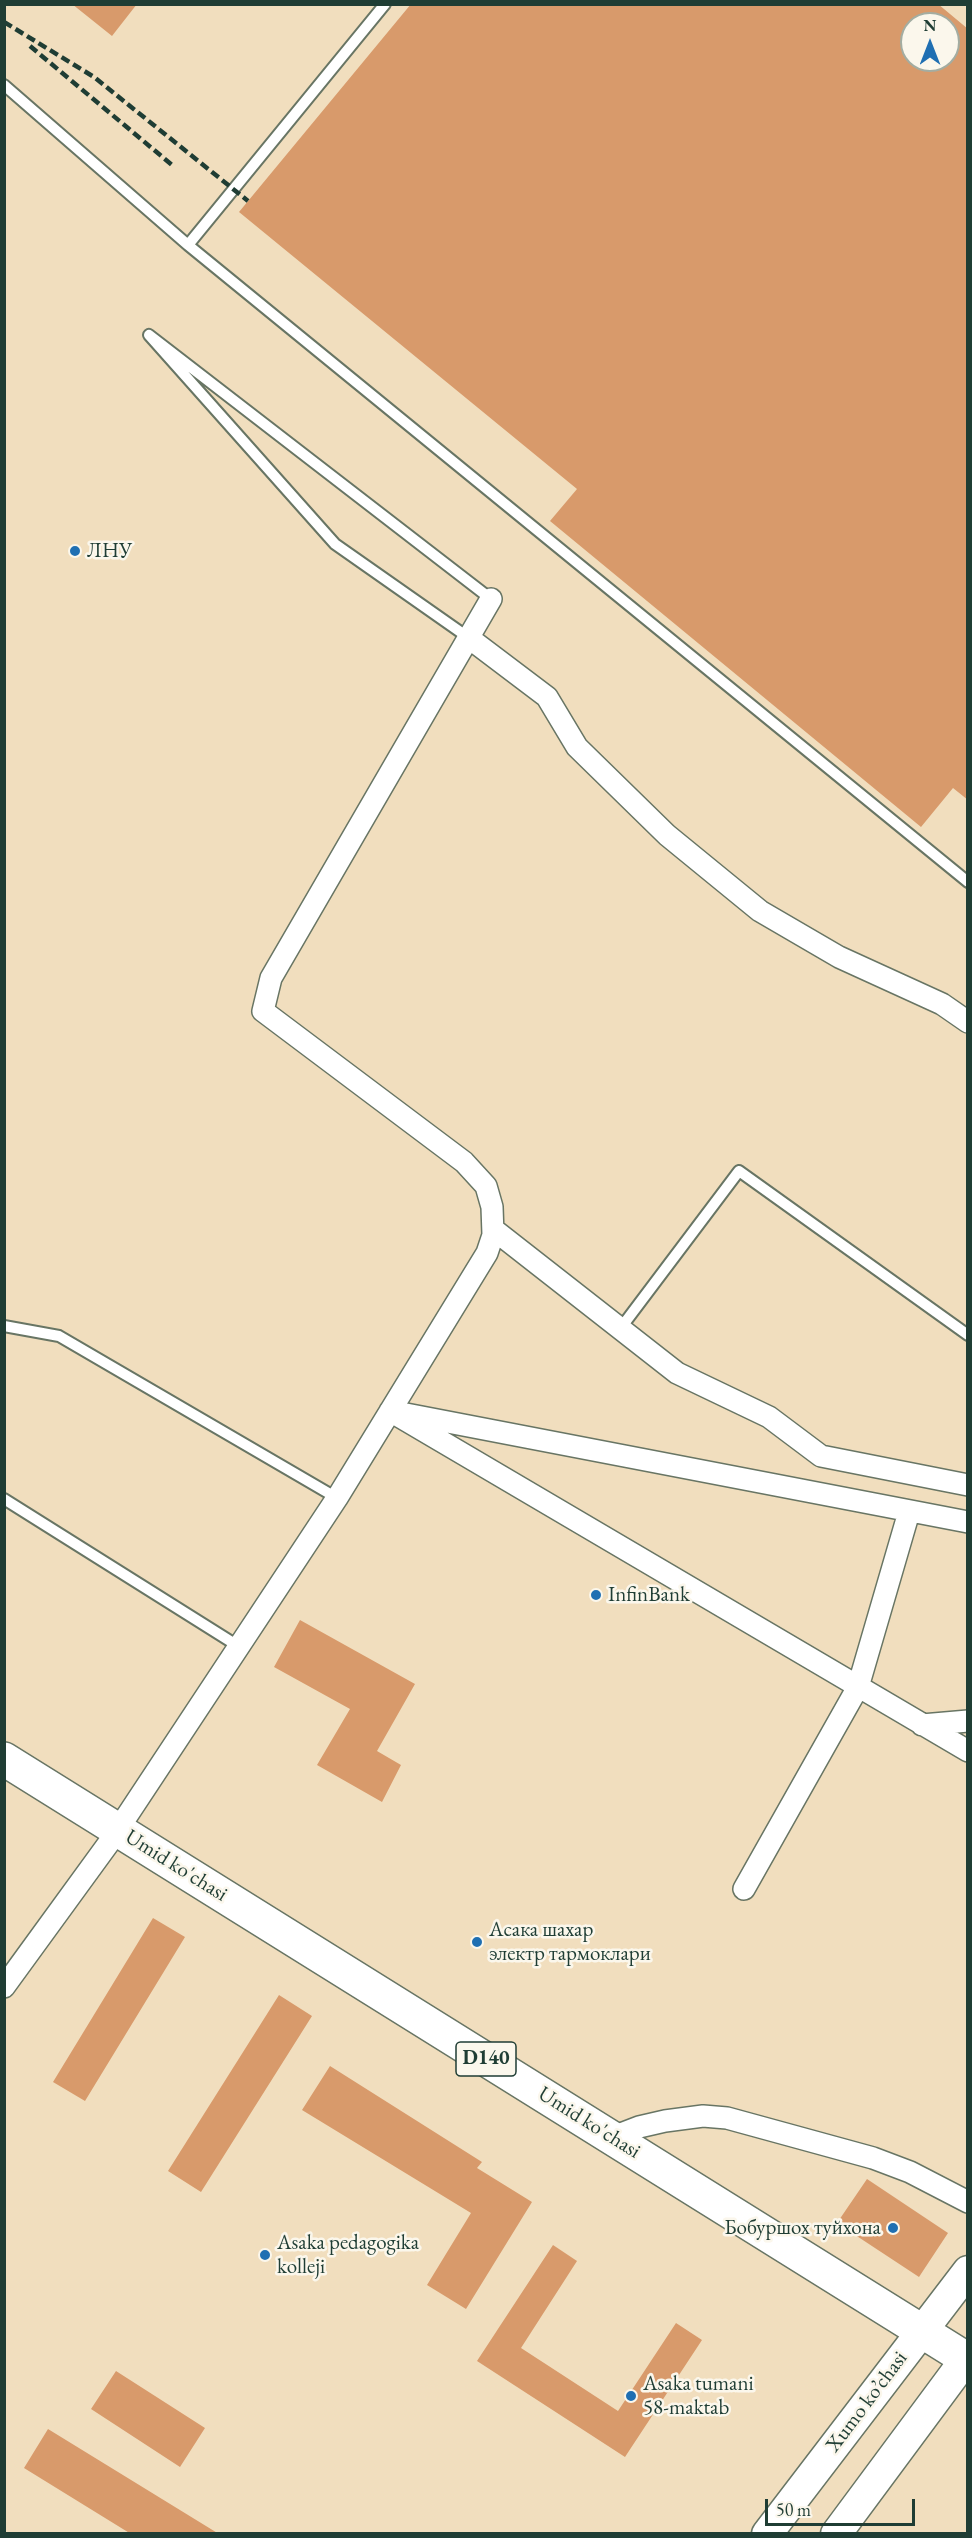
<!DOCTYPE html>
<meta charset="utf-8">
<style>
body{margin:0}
#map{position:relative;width:972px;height:2538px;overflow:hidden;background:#f1debe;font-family:"EB Garamond",serif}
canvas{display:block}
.frame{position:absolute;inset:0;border:6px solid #1f3d34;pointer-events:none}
.north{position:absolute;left:900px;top:12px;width:60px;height:60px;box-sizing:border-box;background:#fbf7ec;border:2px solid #a3ada2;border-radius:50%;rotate:0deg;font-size:16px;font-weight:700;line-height:24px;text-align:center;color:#1f3d34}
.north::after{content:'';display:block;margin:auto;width:21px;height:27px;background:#1f6fb2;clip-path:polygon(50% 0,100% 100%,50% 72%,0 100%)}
.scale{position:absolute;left:765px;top:2499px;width:150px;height:27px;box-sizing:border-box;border:3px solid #1f3d34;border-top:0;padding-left:8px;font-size:18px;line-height:21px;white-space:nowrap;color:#1f3d34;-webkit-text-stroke:4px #fbf7ec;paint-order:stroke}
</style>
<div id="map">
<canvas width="972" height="2538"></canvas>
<div class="frame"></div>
<div class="north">N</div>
<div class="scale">50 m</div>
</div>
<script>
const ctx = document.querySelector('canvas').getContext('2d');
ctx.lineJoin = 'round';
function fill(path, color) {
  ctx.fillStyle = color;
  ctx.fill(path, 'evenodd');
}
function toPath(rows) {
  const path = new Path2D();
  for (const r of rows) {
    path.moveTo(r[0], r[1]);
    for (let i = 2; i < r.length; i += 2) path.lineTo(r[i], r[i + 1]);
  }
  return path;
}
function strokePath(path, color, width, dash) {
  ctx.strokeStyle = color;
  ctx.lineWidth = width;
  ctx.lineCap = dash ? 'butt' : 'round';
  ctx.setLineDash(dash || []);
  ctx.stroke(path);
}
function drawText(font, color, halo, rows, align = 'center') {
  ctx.font = font + ' "EB Garamond",serif';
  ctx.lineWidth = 5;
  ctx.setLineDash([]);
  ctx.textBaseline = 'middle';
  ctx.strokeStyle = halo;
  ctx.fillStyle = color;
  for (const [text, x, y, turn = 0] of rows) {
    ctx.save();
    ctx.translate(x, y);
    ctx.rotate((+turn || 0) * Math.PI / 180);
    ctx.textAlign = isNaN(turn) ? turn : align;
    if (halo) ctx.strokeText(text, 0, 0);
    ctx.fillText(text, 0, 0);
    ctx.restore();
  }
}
fill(toPath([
 [72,4,137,4,112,36],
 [411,4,938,4,968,29,968,800,953,788,921,827,550,521,577,489,239,212],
 [912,24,948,24,948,60,912,60],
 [300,1620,415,1684,377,1751,401,1765,382,1802,317,1765,350,1709,274,1667],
 [153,1918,185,1937,85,2101,53,2082],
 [279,1995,312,2016,201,2192,168,2171],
 [330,2066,482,2162,477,2168,532,2202,466,2309,427,2285,471,2213,302,2110],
 [867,2179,948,2233,919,2277,837,2223],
 [553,2245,577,2261,521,2348,618,2411,676,2323,702,2340,625,2457,477,2361],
 [116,2371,205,2428,180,2467,91,2409],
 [48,2429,219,2534,131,2534,24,2468]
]), '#d89a6b');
const service = toPath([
 [4,85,188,245,968,882],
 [188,245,385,4],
 [469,638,335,544,149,335,491,599],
 [4,1326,59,1336,337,1498],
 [620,1329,739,1171,968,1335],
 [4,1499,238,1646]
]);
const minor = toPath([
 [469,638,547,697,577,747,667,835,760,911,839,957,942,1004,968,1022],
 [493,1229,677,1373,769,1417,821,1456,968,1485],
 [390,1411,968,1751],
 [406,1414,968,1522],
 [922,1725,968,1721],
 [744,1889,858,1687,909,1512],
 [4,1987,111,1840,337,1498,487,1253,493,1235,492,1207,486,1186,464,1162,263,1011,271,978,491,599],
 [613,2137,639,2127,665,2121,703,2116,727,2118,873,2158,910,2172,968,2202]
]);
const secondary = toPath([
 [767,2534,968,2271],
 [836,2534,968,2356]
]);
const primary = toPath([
 [4,1759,968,2360]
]);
strokePath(service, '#687564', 14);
strokePath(minor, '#687564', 24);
strokePath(secondary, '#687564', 33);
strokePath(primary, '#687564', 36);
strokePath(service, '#fff', 10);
strokePath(minor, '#fff', 21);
strokePath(secondary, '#fff', 30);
strokePath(primary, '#fff', 33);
strokePath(toPath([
 [4,22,94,77,248,201],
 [30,46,172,165]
]), '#1f3d34', 4.5, [9, 4.5]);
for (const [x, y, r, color] of [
 [75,551,6,"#1f6fb2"],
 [596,1595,6,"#1f6fb2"],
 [477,1942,6,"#1f6fb2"],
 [893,2228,6,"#1f6fb2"],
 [265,2255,6,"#1f6fb2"],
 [631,2396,6,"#1f6fb2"]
]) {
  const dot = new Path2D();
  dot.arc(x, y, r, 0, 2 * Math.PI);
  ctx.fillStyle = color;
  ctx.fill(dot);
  strokePath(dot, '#fbf7ec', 2);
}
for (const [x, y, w] of [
 [486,2059,60]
]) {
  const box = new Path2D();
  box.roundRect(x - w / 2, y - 17, w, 34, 4.5);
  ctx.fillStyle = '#fbf7ec';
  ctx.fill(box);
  strokePath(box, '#1f3d34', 1.5);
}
drawText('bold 20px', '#1f3d34', null, [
 ["D140",486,2059]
]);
drawText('21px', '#1f3d34', '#fbf7ec', [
 ["ЛНУ",87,551],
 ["InfinBank",608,1595],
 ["Асака шахар",489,1930],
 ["электр тармоклари",489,1954],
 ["Бобуршох туйхона",881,2228,"right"],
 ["Asaka pedagogika",277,2243],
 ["kolleji",277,2267],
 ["Asaka tumani",643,2384],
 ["58-maktab",643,2408]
], 'left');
drawText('21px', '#1f3d34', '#fbf7ec', [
 ["Umid ko'chasi",176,1866,32],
 ["Umid ko'chasi",589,2123,32],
 ["Xumo ko’chasi",867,2402,-53]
]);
</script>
